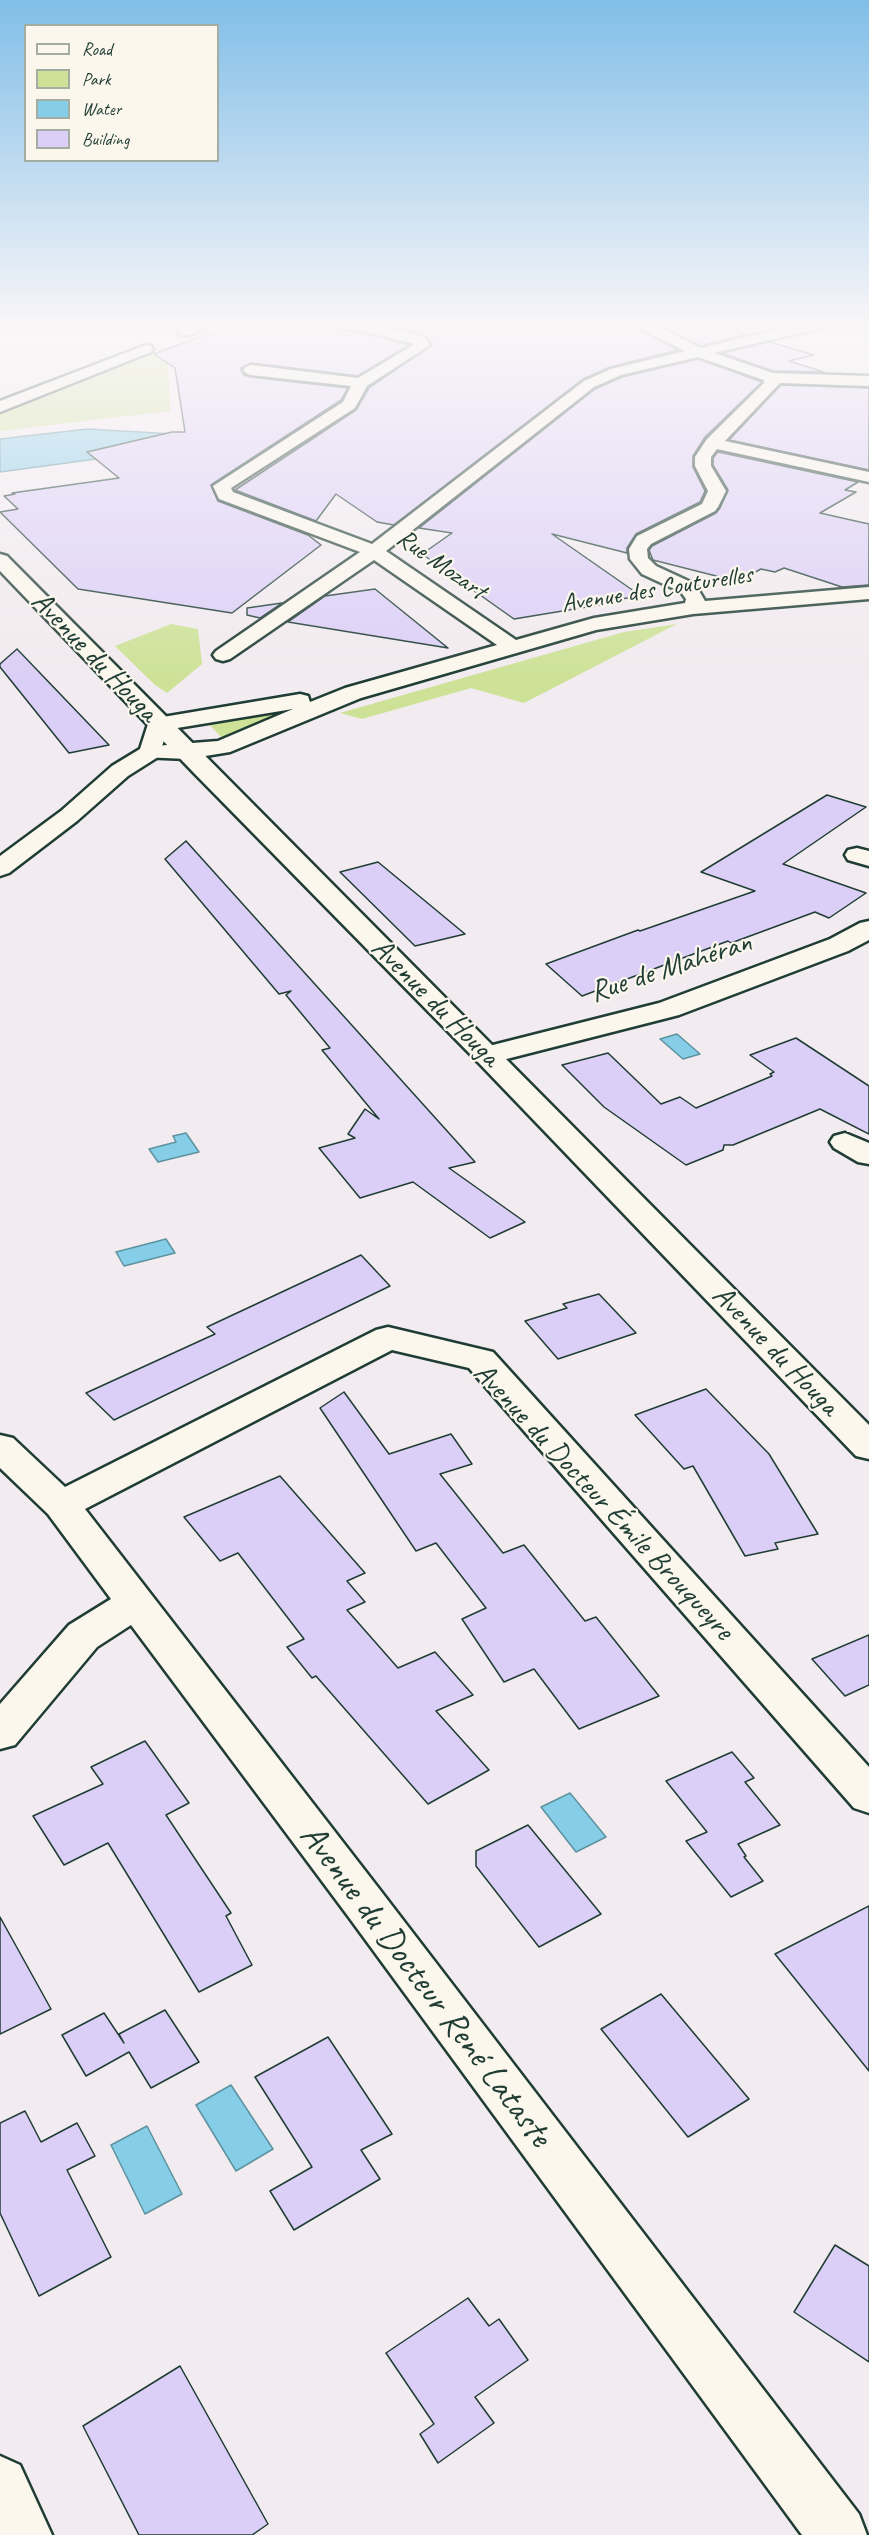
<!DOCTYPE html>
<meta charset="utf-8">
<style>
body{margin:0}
#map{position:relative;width:869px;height:2535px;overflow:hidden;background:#f2ebef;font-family:Caveat,sans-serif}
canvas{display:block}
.legend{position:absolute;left:24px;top:24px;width:195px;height:138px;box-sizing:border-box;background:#fbf7ec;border:2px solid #a3ada2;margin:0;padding:8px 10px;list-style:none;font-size:18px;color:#1f3d34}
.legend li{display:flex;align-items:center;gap:12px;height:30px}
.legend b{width:30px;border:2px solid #a3ada2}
</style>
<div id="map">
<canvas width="869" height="2535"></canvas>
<ul class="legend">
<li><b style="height:8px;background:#fbf7ec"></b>Road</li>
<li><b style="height:16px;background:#cde297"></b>Park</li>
<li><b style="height:16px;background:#86cde7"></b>Water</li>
<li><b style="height:16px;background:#dccff7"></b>Building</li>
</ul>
</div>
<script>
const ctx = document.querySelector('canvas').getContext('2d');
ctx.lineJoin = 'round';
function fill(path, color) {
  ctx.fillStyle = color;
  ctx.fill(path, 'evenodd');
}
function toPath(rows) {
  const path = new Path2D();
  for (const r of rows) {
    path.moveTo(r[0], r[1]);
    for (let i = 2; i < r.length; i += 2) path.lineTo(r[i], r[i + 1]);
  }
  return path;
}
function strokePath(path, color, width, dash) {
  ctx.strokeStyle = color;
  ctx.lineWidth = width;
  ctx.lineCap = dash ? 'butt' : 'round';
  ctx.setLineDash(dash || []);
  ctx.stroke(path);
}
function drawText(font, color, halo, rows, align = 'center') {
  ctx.font = font + ' Caveat,sans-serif';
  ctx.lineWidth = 4.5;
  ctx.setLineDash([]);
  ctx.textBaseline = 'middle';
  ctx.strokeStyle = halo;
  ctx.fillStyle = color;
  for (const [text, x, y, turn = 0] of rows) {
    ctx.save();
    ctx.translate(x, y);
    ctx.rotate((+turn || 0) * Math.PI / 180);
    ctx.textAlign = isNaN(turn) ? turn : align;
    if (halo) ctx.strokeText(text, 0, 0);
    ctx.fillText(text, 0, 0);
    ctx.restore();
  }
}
fill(toPath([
 [168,347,170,411,0,431,0,410,15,408],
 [171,624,198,629,202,664,167,693,155,685,115,646],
 [677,624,524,703,471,688,362,719,340,713,624,632],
 [270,712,278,713,275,717,223,739,205,720]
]), '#cde297');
const water = toPath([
 [87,429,174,434,170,449,0,472,0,439,87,429],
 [677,1034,700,1054,683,1059,660,1039,677,1034],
 [186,1133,199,1152,158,1162,149,1149,176,1142,173,1136,186,1133],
 [166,1239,175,1253,124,1266,116,1252,166,1239],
 [570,1793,606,1837,576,1852,541,1807,570,1793],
 [231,2085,273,2149,236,2171,196,2105,231,2085],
 [147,2126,182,2194,145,2214,111,2145,147,2126]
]);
fill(water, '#86cde7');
strokePath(water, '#5d939f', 1.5);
const building = toPath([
 [258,324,317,324,326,330,359,332,409,345,358,376,251,363,241,368,244,375,251,377,348,388,341,400,211,485,218,501,308,535,321,545,232,613,78,589,0,512,18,509,4,496,15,494,12,493,119,478,87,452,172,432,185,432,175,368,154,354,232,325,249,328,258,324],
 [382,324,629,324,678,350,610,367,583,379,394,525,377,522,336,494,316,521,235,490,356,410,369,388,432,345,425,335,382,324],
 [657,324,712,324,746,335,701,346,657,324],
 [770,342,814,355,789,361,824,372,773,371,722,353,770,342],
 [698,359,762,382,705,437,693,456,693,467,705,491,700,502,636,534,627,548,627,553,552,534,641,596,621,599,623,601,514,619,422,554,452,533,419,528,595,389,622,377,698,359],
 [781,385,869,388,869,470,729,440,781,385],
 [718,452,858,482,845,490,856,492,820,513,869,524,869,585,842,587,784,568,775,572,761,569,742,579,733,576,728,579,653,560,649,550,652,546,716,513,720,508,728,490,713,465,713,458,718,452],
 [375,589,448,648,288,622,325,596,375,589],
 [282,603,260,618,247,615,247,608,282,603],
 [17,649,109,745,69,753,0,667,0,664,17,649],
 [827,795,866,807,783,864,866,893,829,918,815,912,731,943,728,941,582,996,546,964,638,930,640,931,755,891,701,872,827,795],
 [186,841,475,1162,449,1168,525,1222,490,1238,413,1182,360,1198,319,1148,355,1138,348,1134,365,1109,379,1119,322,1050,330,1048,286,995,291,991,279,994,165,859,186,841],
 [378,862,465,934,415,946,340,872,378,862],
 [796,1038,869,1086,869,1134,820,1109,733,1145,724,1145,723,1150,686,1165,604,1107,562,1065,608,1053,661,1104,680,1097,696,1108,772,1076,770,1074,774,1072,750,1055,796,1038],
 [361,1255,390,1286,114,1420,86,1393,215,1334,207,1327,361,1255],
 [599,1294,636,1333,558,1359,525,1321,567,1308,563,1304,599,1294],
 [706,1389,769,1454,818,1534,775,1543,778,1549,745,1556,693,1466,684,1469,635,1415,706,1389],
 [344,1392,389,1454,451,1434,472,1464,440,1474,503,1553,524,1545,585,1621,596,1617,659,1696,579,1729,534,1669,504,1682,462,1619,486,1608,436,1543,416,1551,320,1408,344,1392],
 [280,1476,365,1573,347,1581,365,1602,347,1610,398,1668,435,1652,473,1695,436,1711,489,1770,428,1804,316,1676,312,1678,287,1647,304,1639,238,1553,220,1561,184,1517,280,1476],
 [869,1635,869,1685,845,1696,812,1659,869,1635],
 [145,1741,189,1803,166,1815,231,1913,226,1916,252,1965,199,1992,108,1843,64,1865,33,1816,103,1784,91,1767,145,1741],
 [732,1752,754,1778,745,1782,780,1825,738,1844,746,1856,744,1857,763,1881,731,1897,686,1841,707,1832,666,1781,732,1752],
 [528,1825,601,1914,539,1947,476,1866,476,1851,528,1825],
 [869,1906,869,2071,775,1954,869,1906],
 [0,1917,51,2009,0,2034,0,1917],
 [661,1994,749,2099,688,2137,601,2029,661,1994],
 [165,2010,199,2062,151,2088,129,2052,86,2076,62,2035,104,2013,124,2043,119,2034,165,2010],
 [328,2037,392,2134,361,2150,380,2179,294,2230,270,2191,312,2167,255,2077,328,2037],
 [25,2111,41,2142,77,2123,95,2156,67,2170,111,2257,39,2296,0,2213,0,2123,25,2111],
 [835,2245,869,2266,869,2362,794,2312,835,2245],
 [468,2298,489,2326,499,2319,528,2360,475,2397,494,2423,438,2463,420,2434,434,2424,386,2353,468,2298],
 [180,2366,268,2524,252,2535,139,2535,83,2426,180,2366]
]);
fill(building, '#dccff7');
strokePath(building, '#1f3d34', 1.5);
const minor = toPath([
 [191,324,212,324,190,335,180,335,178,332,180,329,191,324],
 [319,324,371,324,424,337,430,345,367,386,355,408,231,488,233,492,372,544,584,381,611,369,685,351,631,324,651,324,701,348,800,324,827,324,825,327,714,353,773,373,869,376,869,386,780,383,725,441,869,472,869,482,717,449,711,457,711,466,726,491,718,507,715,511,651,544,647,549,648,558,656,566,695,584,705,601,869,587,869,599,693,614,596,630,361,698,230,752,187,759,142,757,139,752,142,747,218,741,293,709,159,731,151,729,148,724,151,719,300,694,308,696,310,702,345,688,497,645,374,560,230,659,223,661,216,659,213,655,216,651,360,552,219,499,213,486,343,402,351,386,251,375,246,373,243,370,246,367,251,365,358,378,415,344,359,330,326,328,319,324],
 [698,357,764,380,764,383,707,439,695,457,695,466,708,491,702,504,637,536,629,549,630,559,642,574,681,592,686,599,685,603,594,618,516,640,386,551,594,387,621,375,698,357],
 [146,345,151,346,153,349,151,352,0,412,0,401,146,345],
 [857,848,869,851,869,866,848,860,845,855,848,850,857,848],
 [869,921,869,940,848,951,679,1015,487,1064,477,1061,473,1055,477,1049,659,1003,830,939,860,923,869,921],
 [845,1133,869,1143,869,1164,858,1162,834,1148,830,1142,834,1136,845,1133],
 [388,1327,493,1352,869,1767,869,1813,854,1808,469,1368,392,1350,85,1509,380,1890,859,2514,867,2535,802,2535,348,1916,131,1625,97,1647,15,1745,0,1749,0,1704,69,1625,111,1599,48,1514,0,1468,0,1435,13,1438,65,1487,376,1330,388,1327],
 [0,2456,20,2465,52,2535,0,2535,0,2456]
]);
const tertiary = toPath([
 [159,717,167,719,170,724,158,757,128,776,77,821,9,873,0,876,0,856,61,811,112,766,140,749,148,724,151,719,159,717]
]);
const secondary = toPath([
 [0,554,7,556,869,1425,869,1459,856,1456,477,1061,194,773,0,571,0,554]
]);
strokePath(minor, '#1f3d34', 5);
strokePath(tertiary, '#1f3d34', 5);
strokePath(secondary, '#1f3d34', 5);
fill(minor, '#fbf7ec');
fill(tertiary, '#fbf7ec');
fill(secondary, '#fbf7ec');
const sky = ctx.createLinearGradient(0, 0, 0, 679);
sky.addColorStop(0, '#81bee8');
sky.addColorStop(0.48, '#f9f6f8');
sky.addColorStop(1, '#f9f6f800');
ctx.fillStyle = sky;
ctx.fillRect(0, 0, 869, 679);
drawText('26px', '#1f3d34', '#fbf7ec', [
 ["Rue Mozart",441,565,35],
 ["Avenue des Couturelles",657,590,-9]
]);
drawText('30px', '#1f3d34', '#fbf7ec', [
 ["Avenue du Houga",94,657,46],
 ["Rue de Mahéran",671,968,-18],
 ["Avenue du Houga",435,1003,45],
 ["Avenue du Houga",775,1351,46],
 ["Avenue du Docteur Émile Brouqueyre",603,1502,47]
]);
drawText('36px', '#1f3d34', '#fbf7ec', [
 ["Avenue du Docteur René Lataste",425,1986,53]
]);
</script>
